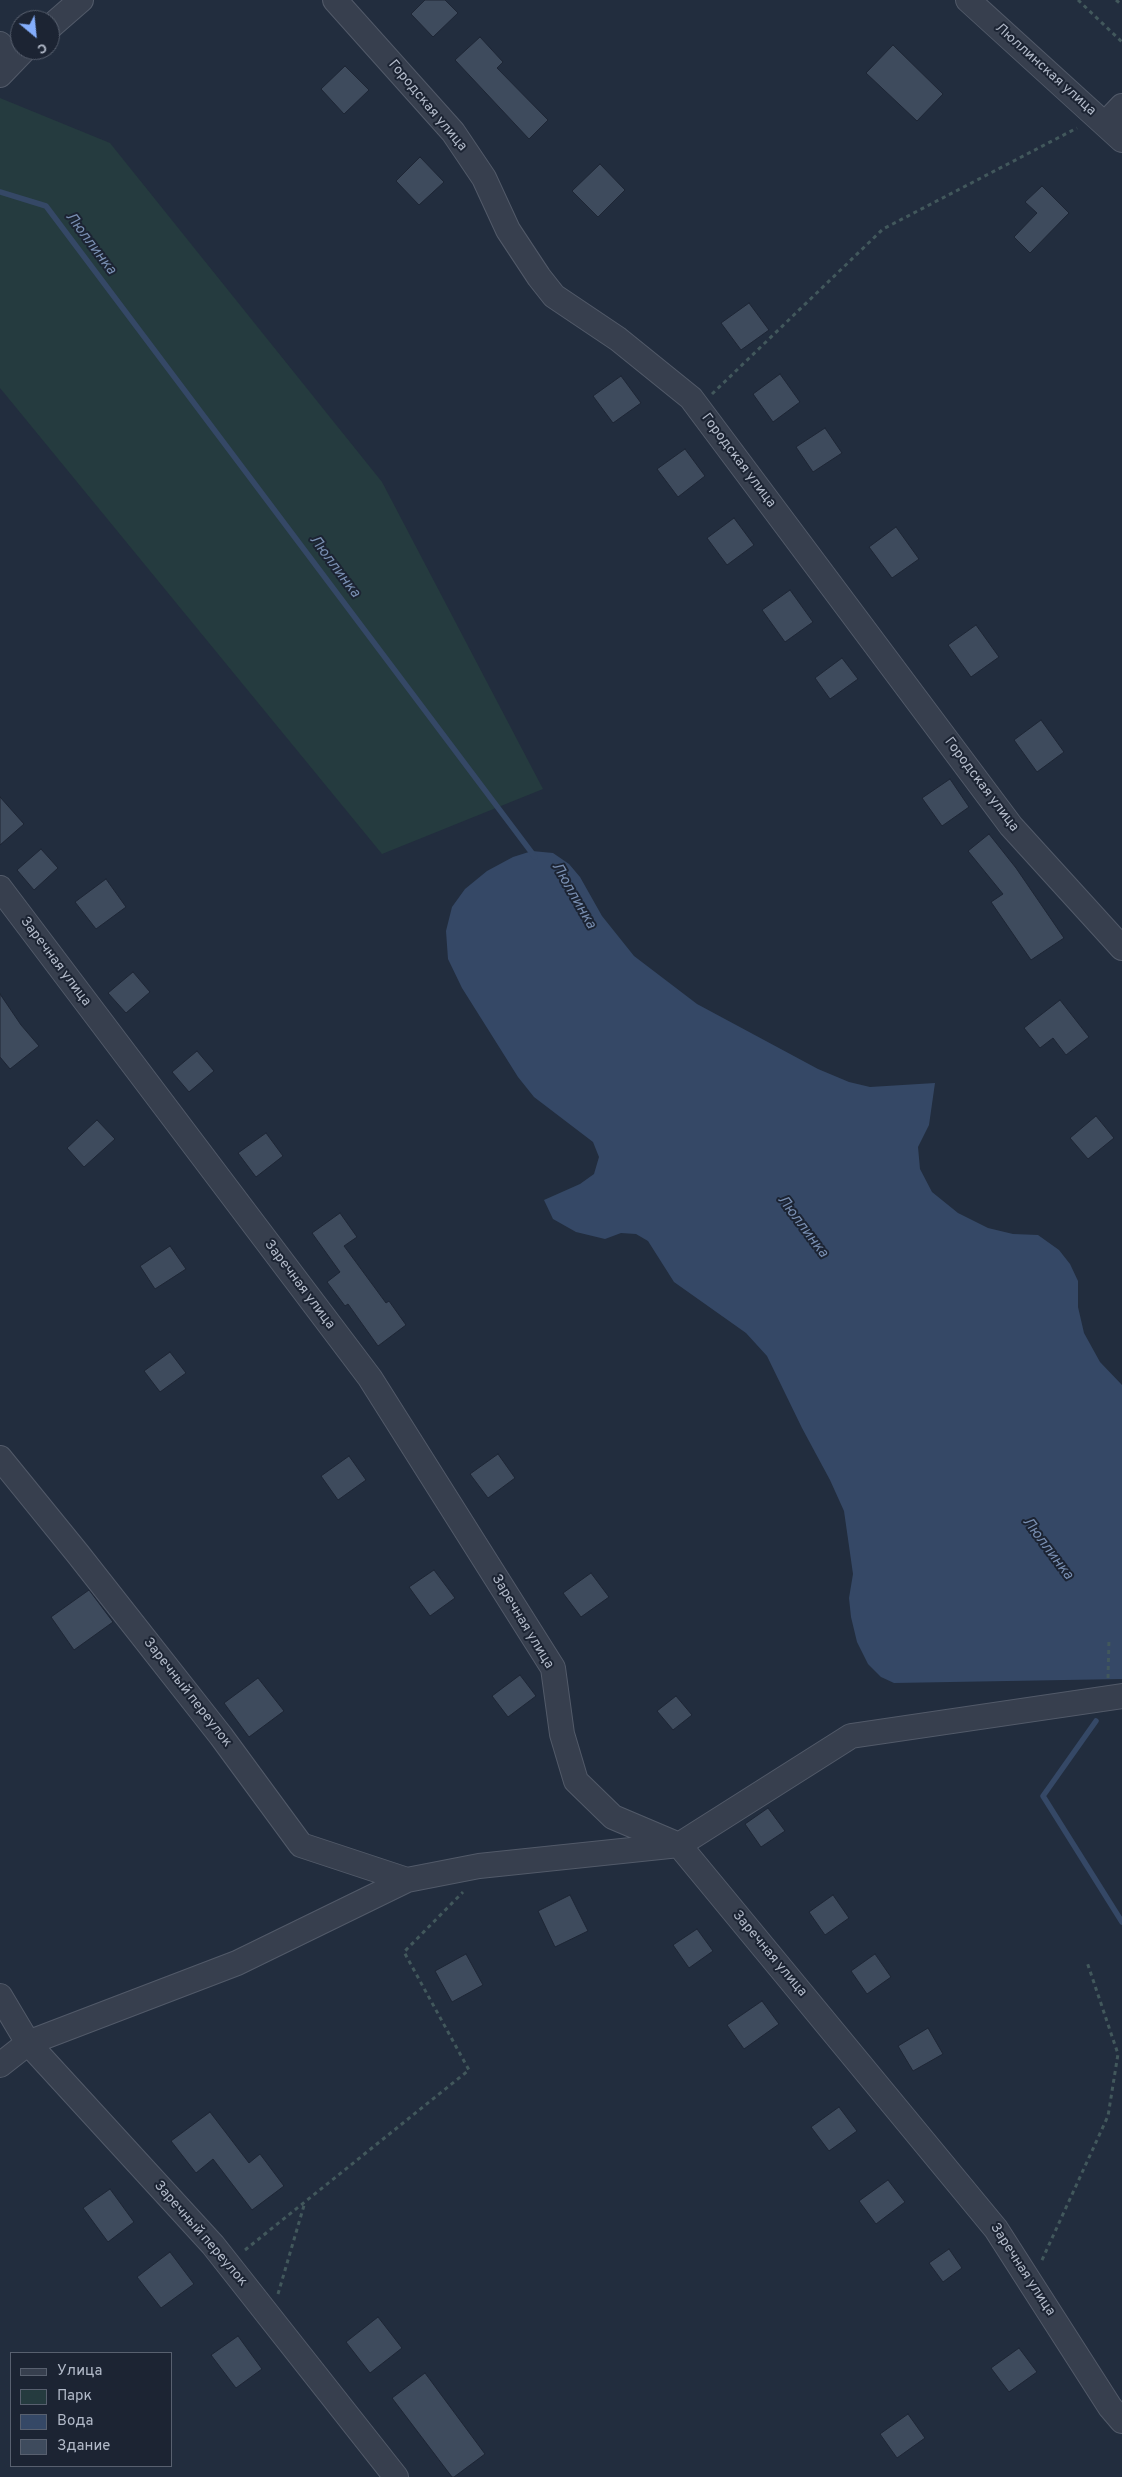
<!DOCTYPE html>
<meta charset="utf-8">
<style>
body{margin:0}
#map{position:relative;width:1122px;height:2477px;overflow:hidden;background:#222d3e;font-family:Overpass,sans-serif}
canvas{display:block}
.legend{position:absolute;left:10px;top:2352px;width:162px;height:115px;box-sizing:border-box;background:#1c2433;border:1px solid #58606f;margin:0;padding:6px 9px;list-style:none;font-size:15px;color:#b2bac9}
.legend li{display:flex;align-items:center;gap:10px;height:25px}
.legend b{width:25px;border:1px solid #58606f}
.north{position:absolute;left:10px;top:10px;width:50px;height:50px;box-sizing:border-box;background:#1c2433;border:1px solid #58606f;border-radius:50%;rotate:152deg;font-size:14px;font-weight:700;line-height:20px;text-align:center;color:#b2bac9}
.north::after{content:'';display:block;margin:auto;width:18px;height:22px;background:#84aefc;clip-path:polygon(50% 0,100% 100%,50% 72%,0 100%)}
</style>
<div id="map">
<canvas width="1122" height="2477"></canvas>
<ul class="legend">
<li><b style="height:6px;background:#373f4e"></b>Улица</li>
<li><b style="height:14px;background:#253b3f"></b>Парк</li>
<li><b style="height:14px;background:#354866"></b>Вода</li>
<li><b style="height:14px;background:#3e4b5d"></b>Здание</li>
</ul>
<div class="north">С</div>
</div>
<script>
const ctx = document.querySelector('canvas').getContext('2d');
ctx.lineJoin = 'round';
function fill(path, color) {
  ctx.fillStyle = color;
  ctx.fill(path, 'evenodd');
}
function toPath(rows) {
  const path = new Path2D();
  for (const r of rows) {
    path.moveTo(r[0], r[1]);
    for (let i = 2; i < r.length; i += 2) path.lineTo(r[i], r[i + 1]);
  }
  return path;
}
function strokePath(path, color, width, dash) {
  ctx.strokeStyle = color;
  ctx.lineWidth = width;
  ctx.lineCap = dash ? 'butt' : 'round';
  ctx.setLineDash(dash || []);
  ctx.stroke(path);
}
function drawText(font, color, halo, rows, align = 'center') {
  ctx.font = font + ' Overpass,sans-serif';
  ctx.lineWidth = 4;
  ctx.setLineDash([]);
  ctx.textBaseline = 'middle';
  ctx.strokeStyle = halo;
  ctx.fillStyle = color;
  for (const [text, x, y, turn = 0] of rows) {
    ctx.save();
    ctx.translate(x, y);
    ctx.rotate((+turn || 0) * Math.PI / 180);
    ctx.textAlign = isNaN(turn) ? turn : align;
    if (halo) ctx.strokeText(text, 0, 0);
    ctx.fillText(text, 0, 0);
    ctx.restore();
  }
}
fill(toPath([
 [0,98,110,143,382,482,543,789,382,854,0,388]
]), '#253b3f');
fill(toPath([
 [532,851,553,853,569,864,580,877,602,916,634,956,697,1004,818,1069,849,1082,870,1087,935,1083,929,1125,918,1147,920,1169,932,1192,958,1213,988,1228,1013,1234,1038,1235,1059,1250,1070,1264,1078,1281,1078,1307,1084,1333,1100,1362,1122,1385,1122,1679,894,1683,881,1677,868,1664,857,1642,851,1617,849,1598,853,1574,844,1511,830,1480,802,1428,767,1356,746,1333,674,1282,648,1241,636,1234,621,1233,605,1239,576,1232,553,1219,544,1200,580,1184,594,1174,599,1157,593,1142,534,1097,518,1077,462,988,448,959,446,931,452,907,465,889,487,871,513,857]
]), '#354866');
strokePath(toPath([
 [0,192,46,206,535,857],
 [1096,1721,1043,1796,1122,1922]
]), '#354866', 5.5);
const building = toPath([
 [425,0,445,0,458,13,433,37,411,14,425,0],
 [480,37,503,62,497,68,548,120,529,139,455,60,480,37],
 [893,45,943,94,917,121,866,73,893,45],
 [345,66,369,90,344,114,321,89,345,66],
 [420,157,444,182,419,205,396,181,420,157],
 [600,164,625,190,598,217,572,191,600,164],
 [1042,186,1069,213,1030,253,1014,237,1037,213,1025,202,1042,186],
 [749,303,769,330,741,350,721,323,749,303],
 [780,374,800,402,773,422,753,394,780,374],
 [621,376,641,403,613,423,593,396,621,376],
 [825,428,842,453,813,472,796,447,825,428],
 [685,449,705,476,678,497,657,469,685,449],
 [734,518,754,545,727,565,707,538,734,518],
 [896,527,919,559,892,578,869,547,896,527],
 [790,590,813,622,785,642,762,610,790,590],
 [976,625,999,657,971,677,948,645,976,625],
 [842,658,858,679,830,699,815,678,842,658],
 [1041,720,1064,752,1037,772,1014,740,1041,720],
 [950,779,969,807,942,826,922,798,950,779],
 [0,797,24,824,0,845,0,797],
 [989,834,1016,868,1064,938,1031,960,991,902,1003,894,968,851,989,834],
 [41,849,58,868,34,890,17,870,41,849],
 [106,879,126,907,96,929,75,902,106,879],
 [133,972,150,992,126,1013,108,993,133,972],
 [0,994,21,1025,39,1046,10,1069,0,1057,0,994],
 [1060,1000,1089,1037,1066,1055,1053,1038,1040,1048,1024,1028,1060,1000],
 [197,1051,214,1071,189,1092,172,1072,197,1051],
 [1096,1116,1114,1138,1088,1159,1070,1138,1096,1116],
 [97,1120,115,1139,84,1167,67,1148,97,1120],
 [266,1133,283,1156,256,1177,238,1153,266,1133],
 [340,1213,357,1237,344,1246,386,1303,389,1301,406,1325,378,1346,348,1304,345,1306,327,1282,340,1272,312,1233,340,1213],
 [170,1246,186,1269,155,1289,140,1266,170,1246],
 [170,1352,186,1373,160,1392,144,1371,170,1352],
 [498,1454,515,1478,488,1498,470,1474,498,1454],
 [349,1456,366,1480,338,1500,321,1476,349,1456],
 [434,1570,455,1598,430,1616,409,1587,434,1570],
 [591,1573,609,1597,581,1617,563,1593,591,1573],
 [89,1590,113,1622,74,1650,51,1617,89,1590],
 [520,1675,536,1696,508,1717,492,1696,520,1675],
 [258,1678,284,1711,249,1737,224,1703,258,1678],
 [676,1696,692,1715,673,1730,657,1711,676,1696],
 [768,1808,785,1831,761,1847,745,1824,768,1808],
 [570,1895,588,1931,555,1947,538,1911,570,1895],
 [833,1895,849,1918,825,1935,809,1912,833,1895],
 [697,1929,713,1951,689,1968,673,1945,697,1929],
 [466,1954,483,1985,452,2002,435,1971,466,1954],
 [875,1954,891,1977,867,1994,851,1971,875,1954],
 [762,2001,779,2024,744,2049,727,2025,762,2001],
 [928,2028,943,2054,913,2071,898,2046,928,2028],
 [839,2107,857,2131,829,2151,811,2127,839,2107],
 [210,2112,249,2163,260,2154,284,2186,252,2210,213,2159,196,2173,171,2141,210,2112],
 [888,2180,905,2202,876,2224,859,2201,888,2180],
 [110,2189,134,2222,108,2242,83,2208,110,2189],
 [949,2249,962,2268,943,2282,929,2263,949,2249],
 [170,2252,194,2284,161,2308,137,2277,170,2252],
 [378,2317,402,2348,370,2373,346,2342,378,2317],
 [238,2336,262,2369,236,2388,211,2355,238,2336],
 [1019,2348,1037,2372,1009,2392,991,2368,1019,2348],
 [425,2373,485,2454,454,2477,452,2477,392,2398,425,2373],
 [908,2414,925,2438,897,2458,880,2434,908,2414]
]);
fill(building, '#3e4b5d');
strokePath(building, '#1e2635', 1);
const minor = toPath([
 [335,0,453,132,484,178,508,230,539,277,554,296,618,339,691,398,1011,826,1122,948],
 [968,0,1122,140],
 [50,27,81,0],
 [0,44,14,59],
 [0,75,24,50],
 [1105,124,1122,106],
 [0,888,370,1378,553,1668,562,1734,576,1781,613,1817,679,1845,996,2229,1110,2407,1122,2421],
 [0,1458,78,1554,221,1736,301,1845,407,1880],
 [0,1996,28,2043,213,2245,396,2477],
 [0,2065,28,2043,237,1963,407,1880,479,1866,679,1845,851,1736,1122,1696]
]);
strokePath(minor, '#525a69', 26);
strokePath(toPath([
 [1078,0,1122,42],
 [1116,0,1122,5],
 [712,394,883,229,1077,128],
 [1108,1678,1109,1639],
 [245,2250,469,2070,404,1952,463,1892],
 [1042,2260,1108,2116,1118,2054,1087,1962],
 [278,2294,305,2202]
]), '#42585c', 3, [4, 4]);
strokePath(minor, '#373f4e', 24);
drawText('14px', '#b2bac9', '#1c2433', [
 ["Люллинская улица",1045,70,42],
 ["Городская улица",427,106,50],
 ["Городская улица",738,461,53],
 ["Городская улица",981,785,53],
 ["Заречная улица",55,962,53],
 ["Заречная улица",299,1285,53],
 ["Заречная улица",522,1622,59],
 ["Заречный переулок",187,1693,52],
 ["Заречная улица",769,1954,50],
 ["Заречный переулок",200,2234,49],
 ["Заречная улица",1022,2270,57]
]);
drawText('italic 15px', '#798fb2', '#1c2433', [
 ["Люллинка",90,244,53],
 ["Люллинка",334,567,53],
 ["Люллинка",573,896,60],
 ["Люллинка",802,1227,53],
 ["Люллинка",1047,1549,53]
]);
</script>
